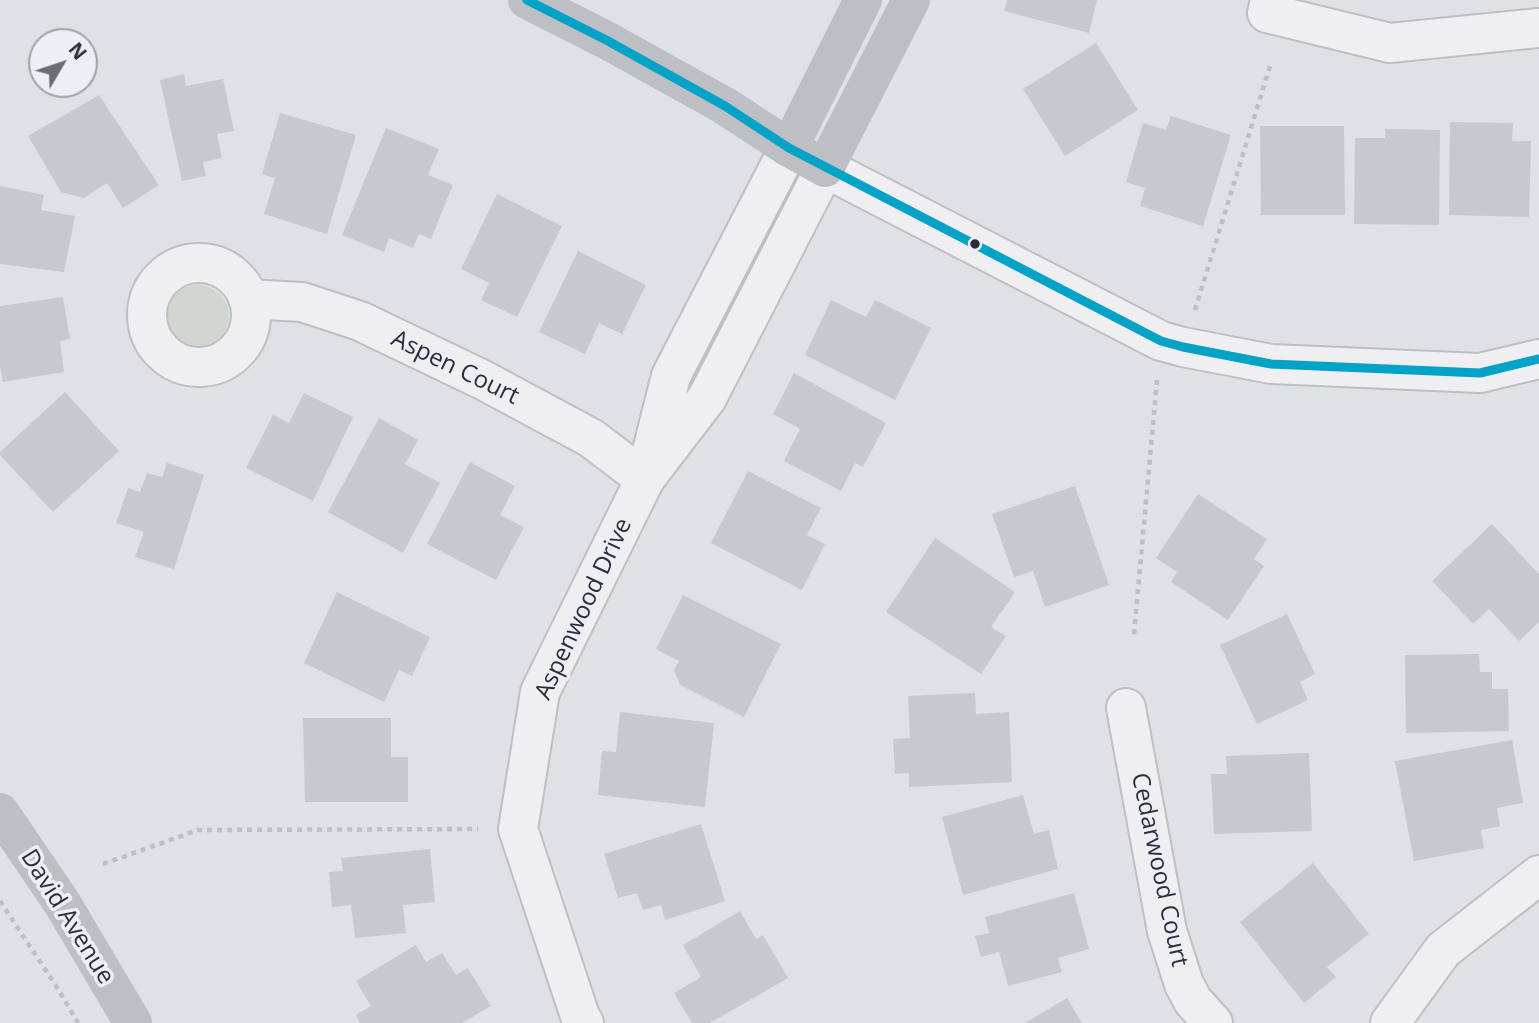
<!DOCTYPE html>
<style>
body{margin:0}
#map{position:relative;width:1539px;height:1023px;overflow:hidden;background:#e0e1e4;font-family:"Open Sans",sans-serif}
canvas{display:block}
.north{position:absolute;left:28px;top:28px;width:70px;height:70px;box-sizing:border-box;background:#edeff4;border:2px solid #9ea2aa;border-radius:50%;rotate:51deg;font-size:19px;font-weight:700;line-height:28px;text-align:center;color:#282e3b}
.north::after{content:'';display:block;margin:auto;width:24px;height:32px;background:#686d76;clip-path:polygon(50% 0,100% 100%,50% 72%,0 100%)}
</style>
<div id="map">
<canvas width="1539" height="1023"></canvas>
<div class="north">N</div>
</div>
<script>
const ctx = document.querySelector('canvas').getContext('2d');
ctx.lineJoin = 'round';
function fill(path, color) {
  ctx.fillStyle = color;
  ctx.fill(path, 'evenodd');
}
function toPath(rows) {
  const path = new Path2D();
  for (const r of rows) {
    if (r.length === 3) {
      path.moveTo(r[0] + r[2], r[1]);
      path.arc(r[0], r[1], r[2], 0, 2 * Math.PI);
      continue;
    }
    path.moveTo(r[0], r[1]);
    for (let i = 2; i < r.length; i += 2) path.lineTo(r[i], r[i + 1]);
  }
  return path;
}
function strokePath(path, color, width, dash) {
  ctx.strokeStyle = color;
  ctx.lineWidth = width;
  ctx.lineCap = dash ? 'butt' : 'round';
  ctx.setLineDash(dash || []);
  ctx.stroke(path);
}
function drawText(font, color, halo, rows, align = 'center') {
  ctx.font = font + ' "Open Sans",sans-serif';
  ctx.lineWidth = 7;
  ctx.setLineDash([]);
  ctx.textBaseline = 'middle';
  ctx.strokeStyle = halo;
  ctx.fillStyle = color;
  for (const [text, x, y, turn = 0] of rows) {
    ctx.save();
    ctx.translate(x, y);
    ctx.rotate((+turn || 0) * Math.PI / 180);
    ctx.textAlign = isNaN(turn) ? turn : align;
    if (halo) ctx.strokeText(text, 0, 0);
    ctx.fillText(text, 0, 0);
    ctx.restore();
  }
}
fill(toPath([
 [198,316,31]
]), '#d0d7d0');
fill(toPath([
 [1007,0,1097,0,1089,33,1004,11],
 [1096,43,1138,110,1065,156,1023,89],
 [184,74,186,86,223,79,234,131,217,134,222,158,203,162,206,176,182,181,160,80],
 [99,95,159,185,123,208,107,183,84,198,61,192,28,136],
 [280,113,356,135,327,234,264,214,275,178,262,174],
 [1171,116,1231,135,1203,226,1140,206,1145,188,1126,182,1143,123,1166,130],
 [1450,122,1513,123,1512,141,1531,141,1529,217,1449,215],
 [1260,126,1344,126,1345,215,1261,215],
 [386,128,439,149,428,175,453,185,431,239,419,234,413,248,389,238,384,252,342,235],
 [1385,129,1440,130,1439,225,1354,224,1355,138,1385,138],
 [0,186,44,195,41,210,75,216,64,272,0,264],
 [497,194,562,226,517,317,481,300,489,283,461,269],
 [578,251,646,285,622,334,599,323,585,354,539,332],
 [63,297,70,339,60,341,64,372,3,382,0,366,0,306],
 [831,300,866,317,875,300,931,328,895,400,805,355],
 [794,373,886,423,863,467,855,463,841,491,784,461,800,429,773,414],
 [65,392,119,451,53,512,0,455,0,452],
 [304,393,353,417,313,501,246,468,273,415,289,423],
 [379,418,418,440,405,464,440,483,403,553,328,512],
 [470,462,515,486,500,515,524,527,496,580,427,544],
 [167,463,204,475,174,569,135,557,144,532,116,523,128,488,140,492,147,473,162,477],
 [748,471,821,508,807,535,825,544,802,590,711,543],
 [1075,486,1109,585,1045,607,1033,571,1014,577,992,514],
 [1198,494,1267,539,1254,559,1264,566,1228,620,1171,582,1177,572,1156,558],
 [1492,524,1539,574,1539,622,1519,641,1489,609,1473,624,1432,581],
 [935,538,1015,592,991,627,1006,636,981,674,886,612],
 [337,592,430,637,412,676,399,670,384,702,304,663],
 [683,595,781,644,744,717,680,685,674,670,679,661,656,649],
 [1287,614,1315,674,1300,682,1308,700,1257,724,1220,645],
 [1479,654,1480,672,1492,672,1492,689,1508,689,1509,731,1406,733,1405,655],
 [975,693,976,714,1009,712,1012,782,909,787,909,773,895,774,893,739,910,738,908,696],
 [620,712,714,723,705,807,598,795,602,751,616,752],
 [303,718,391,718,391,757,408,757,408,802,305,802],
 [1512,740,1523,803,1497,808,1500,826,1481,830,1484,848,1414,861,1395,761],
 [1309,753,1312,831,1214,834,1211,774,1227,774,1226,756],
 [1023,795,1034,834,1049,830,1058,869,963,895,942,817],
 [701,824,725,901,665,920,661,905,643,910,637,893,618,898,604,854],
 [430,849,435,902,403,905,406,933,355,938,351,905,332,907,329,872,343,871,341,858],
 [1313,863,1369,934,1327,967,1336,977,1304,1003,1240,922],
 [1074,893,1089,949,1058,958,1062,972,1008,986,999,952,981,957,975,936,989,933,985,917],
 [740,911,756,939,763,935,788,978,710,1023,692,1023,674,993,701,977,683,945],
 [416,945,426,962,442,953,456,975,468,968,491,1006,462,1023,360,1023,356,1015,371,1006,356,981],
 [1067,998,1082,1023,1025,1023]
]), '#c8c9cc');
const minor = toPath([
 [1270,0,1267,13,1390,43,1539,28],
 [199,315,52],
 [248,299,302,302,360,321,483,380,591,438,645,479],
 [649,463,671,376,789,148],
 [1126,708,1167,931,1184,984,1193,1001,1213,1023],
 [584,1023,580,1016,518,829,540,692,645,479,707,398,825,168],
 [1390,1023,1443,950,1539,875]
]);
const tertiary = toPath([
 [825,168,1161,341,1183,347,1271,364,1480,373,1539,359]
]);
strokePath(minor, '#bebfc2', 42);
strokePath(tertiary, '#bebfc2', 42);
strokePath(toPath([
 [1195,310,1270,66],
 [1134,634,1157,380],
 [103,864,198,830,478,829],
 [0,901,58,989,78,1023]
]), '#bebfc4', 4.5, [5, 5]);
strokePath(minor, '#efeff1', 38);
strokePath(tertiary, '#efeff1', 38);
strokePath(toPath([
 [527,0,608,41,725,106,789,148,825,168,911,0],
 [789,148,863,0],
 [0,812,62,903,133,1023]
]), '#bebfc4', 38);
strokePath(toPath([
 [527,0,608,41,725,106,789,148,1161,341,1183,347,1271,364,1480,373,1539,359]
]), '#02a3c7', 9);
for (const [x, y, r, color] of [
 [975,244,6,"#282e3b"]
]) {
  const dot = new Path2D();
  dot.arc(x, y, r, 0, 2 * Math.PI);
  ctx.fillStyle = color;
  ctx.fill(dot);
  strokePath(dot, '#edeff4', 2.5);
}
drawText('24px', '#282e3b', '#edeff4', [
 ["Aspen Court",455,368,26],
 ["Aspenwood Drive",584,609,-65],
 ["Cedarwood Court",1159,870,78],
 ["David Avenue",67,917,58]
]);
</script>
